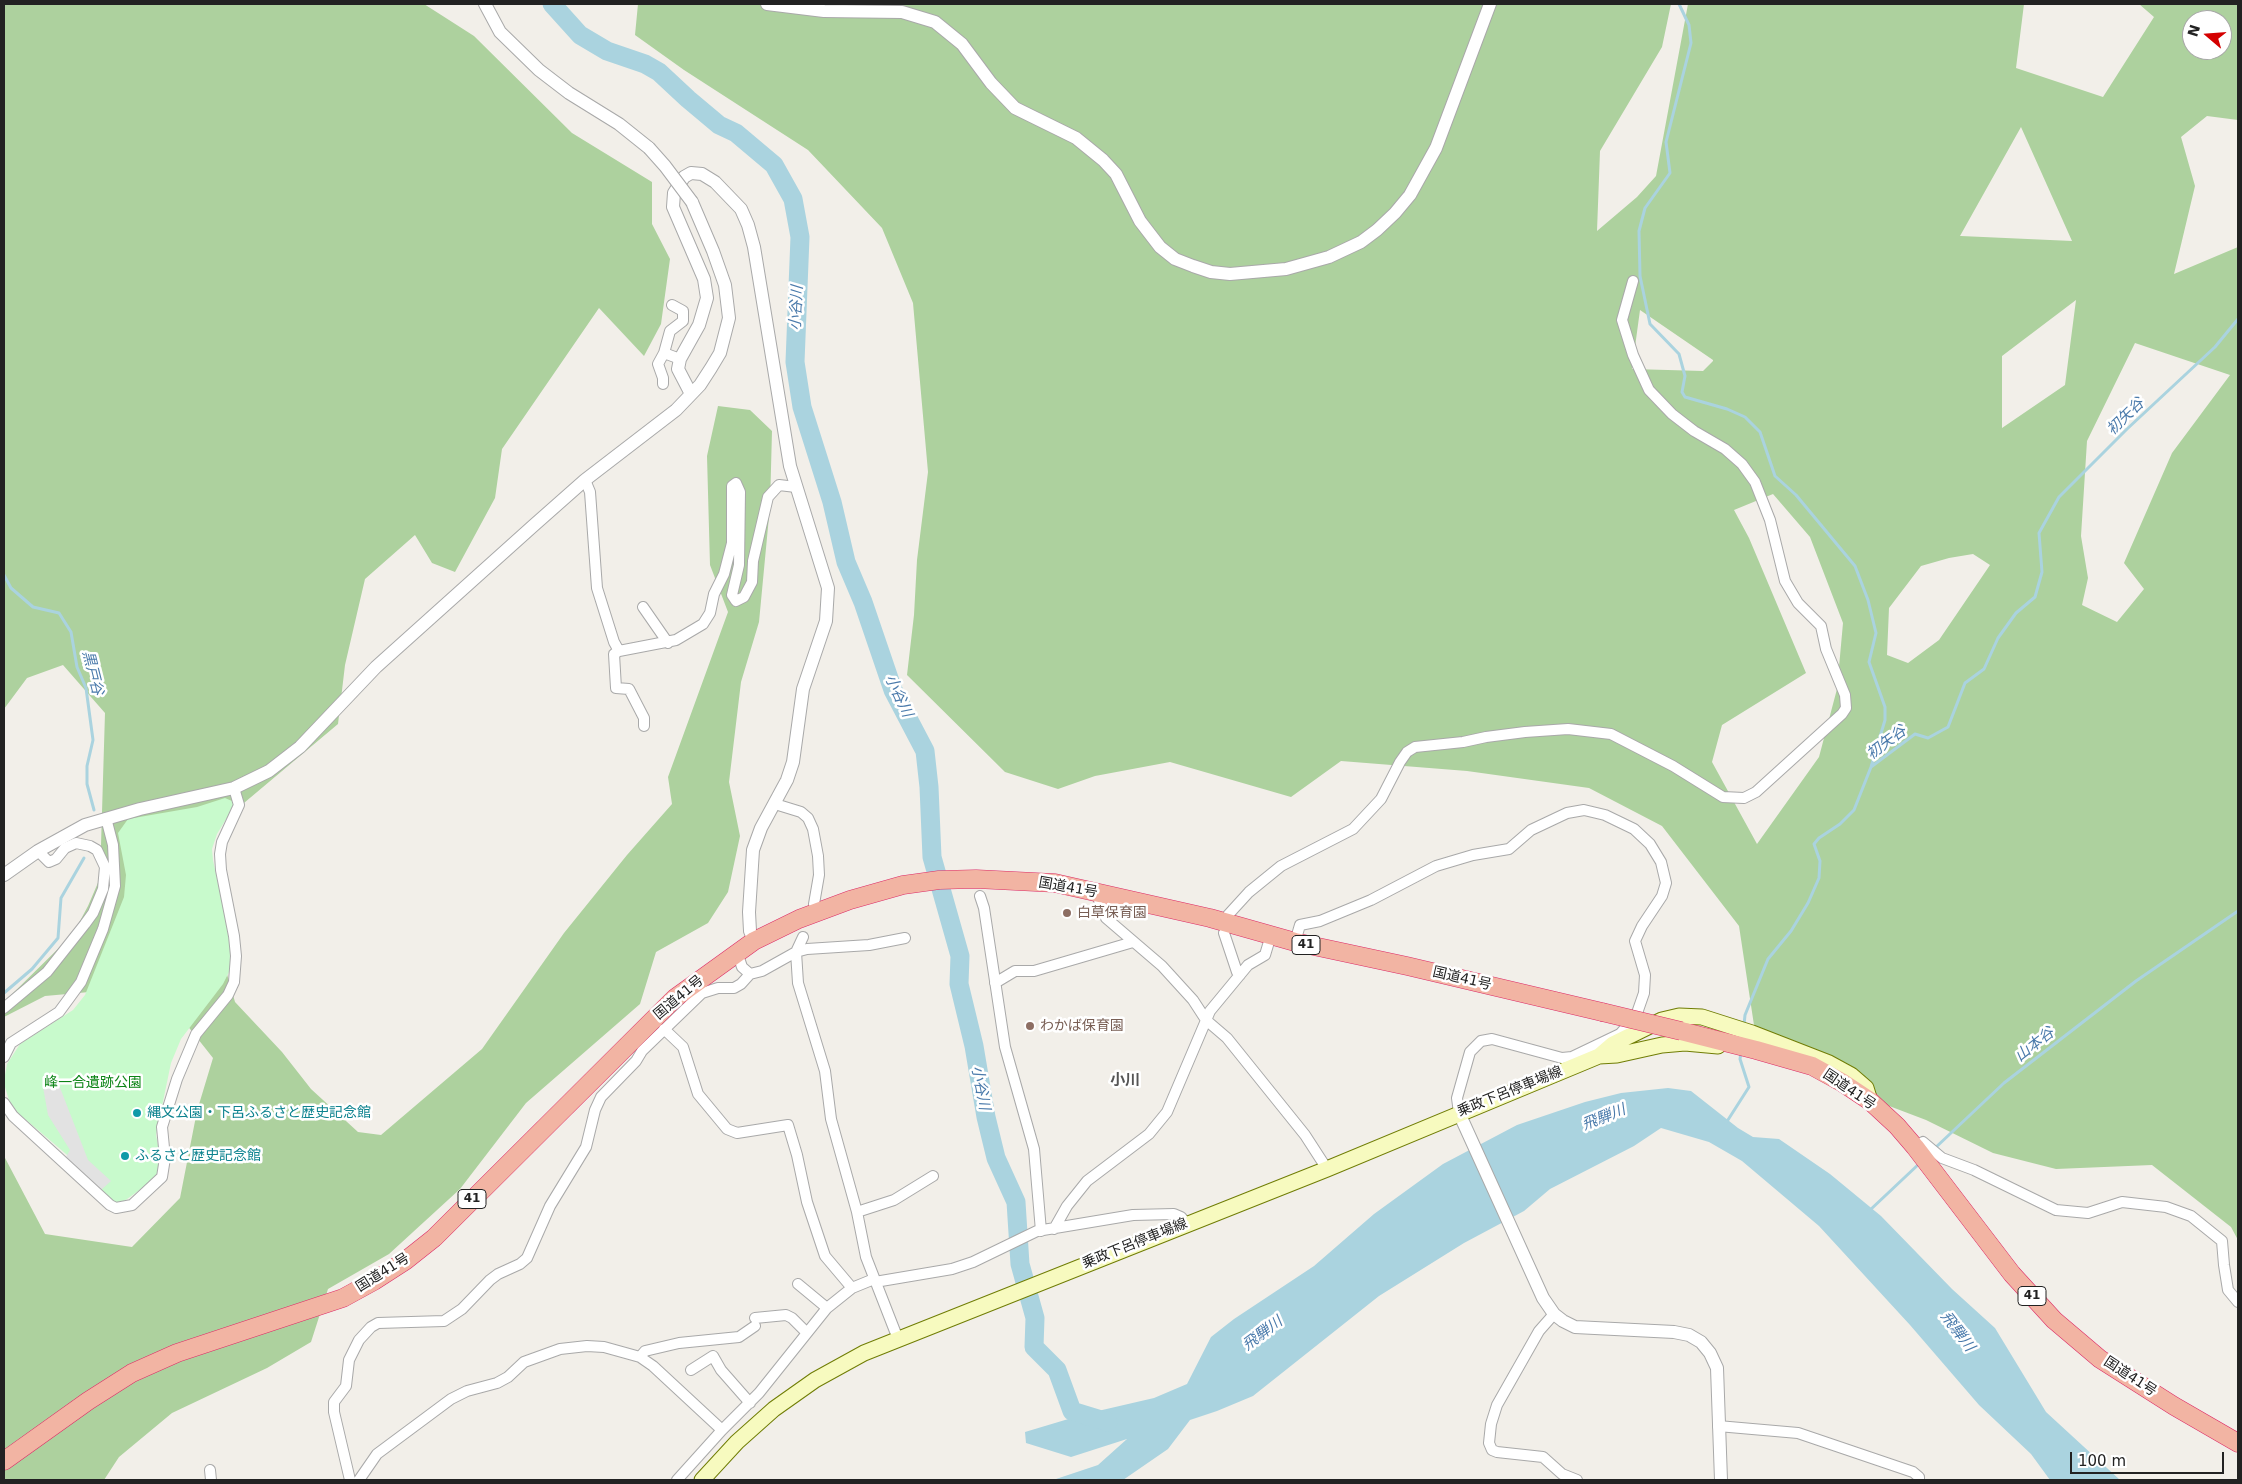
<!DOCTYPE html>
<meta charset="utf-8">
<style>
body{margin:0}
#map{position:relative;width:2242px;height:1484px;overflow:hidden;background:#f2efe9;font-family:"DejaVu Sans",sans-serif}
canvas{display:block}
.frame{position:absolute;inset:0;border:5px solid #222;pointer-events:none}
.north{position:absolute;left:2182px;top:10px;width:50px;height:50px;box-sizing:border-box;background:#fff;border:1px solid #a7a7a7;border-radius:50%;rotate:288deg;font-size:14px;font-weight:700;line-height:20px;text-align:center;color:#222}
.north::after{content:'';display:block;margin:auto;width:18px;height:22px;background:#d40000;clip-path:polygon(50% 0,100% 100%,50% 72%,0 100%)}
.scale{position:absolute;left:2070px;top:1452px;width:154px;height:22px;box-sizing:border-box;border:2px solid #222;border-top:0;padding-left:6px;font-size:15px;line-height:18px;white-space:nowrap;color:#222;-webkit-text-stroke:4px #fff;paint-order:stroke}
</style>
<div id="map">
<canvas width="2242" height="1484"></canvas>
<div class="frame"></div>
<div class="north">N</div>
<div class="scale">100 m</div>
</div>
<script>
const ctx = document.querySelector('canvas').getContext('2d');
ctx.lineJoin = 'round';
function fill(path, color) {
  ctx.fillStyle = color;
  ctx.fill(path, 'evenodd');
}
function toPath(rows) {
  const path = new Path2D();
  for (const r of rows) {
    path.moveTo(r[0], r[1]);
    for (let i = 2; i < r.length; i += 2) path.lineTo(r[i], r[i + 1]);
  }
  return path;
}
function strokePath(path, color, width, dash) {
  ctx.strokeStyle = color;
  ctx.lineWidth = width;
  ctx.lineCap = dash ? 'butt' : 'round';
  ctx.setLineDash(dash || []);
  ctx.stroke(path);
}
function drawText(font, color, halo, rows, align = 'center') {
  ctx.font = font + ' "DejaVu Sans","Noto Sans JP",sans-serif';
  ctx.lineWidth = 5;
  ctx.setLineDash([]);
  ctx.textBaseline = 'middle';
  ctx.strokeStyle = halo;
  ctx.fillStyle = color;
  for (const [text, x, y, turn = 0] of rows) {
    ctx.save();
    ctx.translate(x, y);
    ctx.rotate((+turn || 0) * Math.PI / 180);
    ctx.textAlign = isNaN(turn) ? turn : align;
    if (halo) ctx.strokeText(text, 0, 0);
    ctx.fillText(text, 0, 0);
    ctx.restore();
  }
}
fill(toPath([
 [4,4,424,4,474,36,572,133,652,182,652,224,670,259,661,324,644,356,599,308,502,449,495,498,455,572,432,563,415,535,365,579,345,665,338,724,213,829,203,826,216,936,235,1002,282,1052,311,1089,358,1132,381,1135,482,1049,564,933,627,855,672,804,668,777,728,612,710,565,707,456,718,406,750,410,772,431,770,506,759,622,741,682,729,782,740,836,728,892,708,923,656,952,640,1004,526,1103,460,1189,389,1254,328,1289,311,1342,267,1368,172,1413,119,1457,104,1480,4,1480,4,1156,45,1234,132,1247,180,1198,197,1111,213,1058,156,986,45,996,4,1017,4,1002,73,934,88,906,100,878,105,713,63,665,27,678,4,709],
 [638,4,1671,4,1662,47,1600,151,1597,231,1637,197,1656,176,1688,4,2024,4,2016,68,2103,97,2154,17,2139,4,2238,4,2238,120,2207,116,2181,137,2195,186,2174,274,2238,247,2238,1240,2231,1227,2152,1165,2056,1169,1993,1153,1926,1120,1876,1101,1757,1045,1739,926,1662,826,1589,788,1467,771,1341,761,1291,797,1170,762,1095,776,1058,789,1005,772,907,675,914,615,917,560,928,472,913,303,882,228,808,150,684,70,635,35],
 [2192,20,2222,20,2222,50,2192,50],
 [2021,127,2072,241,1961,236,1960,236],
 [2076,300,2065,385,2002,428,2002,356],
 [1640,310,1713,360,1713,361,1703,371,1632,369],
 [2135,343,2230,375,2172,453,2124,563,2144,589,2117,622,2082,605,2088,578,2081,536,2087,441],
 [1773,494,1810,537,1843,623,1837,689,1819,757,1757,844,1712,762,1722,725,1806,673,1749,538,1734,510],
 [1973,554,1990,565,1939,640,1908,663,1887,655,1889,608,1921,566,1949,558]
]), '#add19e');
fill(toPath([
 [225,798,232,801,234,806,217,834,212,849,213,860,231,945,230,970,223,984,181,1039,171,1063,156,1135,161,1160,160,1171,156,1178,123,1202,114,1202,66,1154,18,1113,9,1100,5,1087,5,1075,7,1064,20,1044,73,1010,85,995,124,897,126,875,118,833,128,819,197,807]
]), '#c8facc');
fill(toPath([
 [59,1085,88,1160,111,1181,101,1190,66,1157,70,1150,48,1115,43,1087]
]), '#e2e2e2');
fill(toPath([
 [1668,1088,1691,1091,1738,1128,1753,1137,1779,1139,1830,1174,1881,1216,1952,1289,1995,1328,2046,1412,2120,1480,2050,1480,2031,1454,1979,1405,1910,1325,1819,1226,1742,1161,1709,1142,1661,1128,1634,1146,1550,1189,1524,1211,1464,1243,1379,1296,1253,1396,1217,1411,1190,1420,1168,1449,1123,1480,1053,1480,1098,1465,1127,1439,1071,1457,1026,1443,1025,1432,1085,1414,1154,1398,1187,1384,1211,1337,1234,1319,1314,1266,1374,1214,1443,1164,1517,1125,1585,1102,1621,1093]
]), '#aad3df');
strokePath(toPath([
 [1679,4,1689,25,1691,43,1666,142,1670,173,1645,208,1639,231,1640,276,1650,324,1679,354,1685,376,1682,392,1685,397,1727,409,1745,417,1760,432,1775,476,1796,495,1855,566,1868,600,1876,633,1869,662,1885,707,1885,720,1871,767,1854,810,1840,824,1819,838,1814,844,1820,861,1819,878,1808,903,1791,931,1768,959,1745,1015,1744,1025],
 [4,575,11,588,33,607,59,613,71,632,77,667,86,688,93,740,87,766,87,784,94,810],
 [1871,767,1915,734,1928,738,1948,727,1965,683,1984,669,1998,638,2016,613,2035,597,2042,572,2039,533,2059,497,2127,429,2215,347,2238,319],
 [4,993,32,969,58,938,61,898,84,858],
 [1726,1123,1749,1087,1740,1059,1741,1053],
 [1934,1149,2004,1083,2136,981,2238,911],
 [1869,1211,1921,1162]
]), '#aad3df', 3);
strokePath(toPath([
 [552,4,580,35,607,51,645,64,659,72,688,99,719,125,736,133,774,165,793,199,800,237,795,362,802,407,832,502,846,562,863,602,893,690,925,751,929,787,932,857,960,956,959,984,974,1046,986,1117,996,1158,1016,1202,1020,1264,1035,1318,1034,1347,1057,1370,1072,1411,1108,1422]
]), '#aad3df', 19);
const minor = toPath([
 [672,305,683,311,683,321,670,331,664,353,680,359],
 [663,384,663,378,658,364,664,353],
 [585,480,590,492,597,588,614,642,619,651,676,640,703,624,710,613,714,594,724,574,732,543,732,486,736,483,740,492,739,565,732,595,736,601,744,597,752,582,753,561,768,497,779,485,796,487],
 [643,607,668,643],
 [619,651,614,654,616,688,629,689,644,718,644,726],
 [775,804,801,812,808,818,813,829,818,856,819,875,814,904],
 [1100,893,1099,900,1106,918,1162,966,1193,1000,1206,1020,1227,1038,1305,1135,1327,1169],
 [980,896,984,908,1005,1047,1034,1149,1041,1231],
 [1228,915,1249,892,1281,866,1353,829,1381,799,1400,762,1407,752,1415,747,1463,742,1486,737,1525,732,1568,729,1611,734,1673,766,1723,797,1744,798,1756,792,1842,714,1846,708,1845,695,1826,649,1821,626,1798,603,1785,581,1770,520,1755,482,1742,464,1725,449,1694,431,1672,414,1649,390,1633,355,1622,320,1633,281],
 [1224,933,1237,972,1240,975],
 [803,937,796,952,798,983,825,1071,831,1119,857,1212,866,1257,898,1339],
 [1295,942,1300,925,1320,921,1371,900,1436,866,1473,855,1509,849,1531,830,1567,813,1584,810,1605,815,1634,829,1650,844,1661,862,1666,883,1662,896,1642,926,1635,941,1645,975,1644,993,1636,1016,1620,1034,1572,1057,1562,1058,1492,1039,1481,1041,1470,1052,1457,1098,1459,1113],
 [737,952,742,967,750,974],
 [995,983,1015,971,1034,971,1133,942],
 [4,1008,47,972,85,924,93,913,103,889,105,867,97,850,90,846,76,843,65,848,56,859,49,862,38,851],
 [664,1029,683,1047,698,1094,727,1129,737,1133,788,1125,797,1155,807,1202,825,1256,852,1288],
 [4,1057,11,1043,59,1012,81,982,103,929,115,886,113,845,106,818],
 [4,1103,13,1116,110,1205,116,1208,132,1205,162,1177,165,1158,162,1127,177,1079,196,1034,228,995,234,982,236,956,234,936,221,870,220,854,222,842,239,805,234,788],
 [1915,1147,1923,1142,1942,1158,1974,1170,2056,1210,2088,1213,2122,1202,2166,1207,2191,1216,2222,1241,2224,1265,2228,1290,2238,1302],
 [857,1212,894,1200,933,1176],
 [1054,1229,1067,1206,1087,1181,1149,1134,1167,1112,1210,1011,1248,965,1265,955,1271,935],
 [875,1282,952,1269,973,1262,1037,1231,1133,1215,1174,1214,1181,1217,1187,1224],
 [798,1284,827,1308],
 [1554,1314,1539,1331,1497,1405,1491,1424,1489,1443,1492,1450,1497,1452,1543,1457,1562,1474,1577,1480],
 [755,1318,786,1315,792,1318,806,1332],
 [640,1357,645,1351,679,1343,739,1337,755,1326],
 [691,1370,713,1356,721,1370,750,1403],
 [1718,1426,1798,1433,1913,1472,1919,1477,1919,1480],
 [210,1470,211,1480],
 [350,1480,334,1412,334,1402,346,1386,349,1360,359,1340,371,1327,378,1323,444,1321,462,1309,490,1280,498,1274,520,1264,527,1258,550,1206,586,1147,595,1110,601,1097,636,1061,642,1051,702,993,718,988,734,988,741,984,750,974,762,971,796,952,807,949,869,945,905,938],
 [359,1480,377,1454,451,1399,467,1391,497,1383,508,1377,524,1362,560,1349,587,1346,604,1347,640,1357,653,1366,722,1430],
 [677,1480,722,1430,759,1393,827,1308,852,1288,874,1279]
]);
const tertiary = toPath([
 [485,4,500,32,539,70,569,93,619,124,649,148],
 [767,4,824,11,902,12,935,22,962,44,991,83,1015,108,1076,138,1103,160,1116,174,1140,221,1160,247,1175,259,1193,266,1211,272,1230,274,1286,269,1329,257,1361,242,1377,230,1395,213,1410,195,1436,148,1490,4],
 [691,394,678,369,680,359,699,325,707,298,704,279,673,207,674,193,684,177,691,173,702,174,715,182,741,209,748,225,754,247,790,466,828,588,826,621,803,689,793,762,787,780,761,828,753,850,749,912,750,931,754,941],
 [4,875,38,851,85,825,140,809,234,788,269,771,300,747,376,667,533,526,585,480,676,410,700,385,711,368,720,353,729,318,725,285,713,251,692,202],
 [1459,1113,1543,1298,1554,1314,1563,1321,1575,1327,1674,1332,1689,1335,1701,1342,1710,1353,1717,1368,1721,1480]
]);
const secondary = toPath([
 [1599,1056,1613,1044,1662,1020,1679,1016,1702,1017,1752,1033,1829,1063,1851,1075,1866,1088,1870,1101],
 [702,1480,737,1442,774,1409,815,1380,864,1353,1327,1169,1599,1056,1617,1055,1662,1045,1685,1043,1718,1046]
]);
const trunk = toPath([
 [1681,1031,1756,1050,1812,1066,1843,1083,1870,1101,1897,1126,1915,1147,2012,1274,2054,1320,2100,1359,2174,1406,2238,1443],
 [4,1461,88,1401,132,1373,177,1353,343,1298,374,1281,405,1261,434,1238,675,998,754,941,799,919,850,900,903,885,939,880,976,879,1055,883,1210,918,1295,942,1407,966,1602,1012]
]);
strokePath(minor, '#a9a9a9', 12);
strokePath(tertiary, '#a9a9a9', 14);
strokePath(secondary, '#707d05', 17);
strokePath(trunk, '#dc2a67', 19);
strokePath(minor, '#fff', 10);
strokePath(tertiary, '#fff', 12);
strokePath(secondary, '#f7fabf', 15);
strokePath(trunk, '#f2b4a3', 18);
const tertiaryBridge = toPath([
 [649,148,665,166,692,202]
]);
const trunkBridge = toPath([
 [1602,1012,1681,1031]
]);
strokePath(tertiaryBridge, '#a9a9a9', 14, []);
strokePath(trunkBridge, '#dc2a67', 19, []);
strokePath(tertiaryBridge, '#fff', 12);
strokePath(trunkBridge, '#f2b4a3', 18);
for (const [x, y, r, color] of [
 [1067,913,5,"#8d6e63"],
 [1030,1026,5,"#8d6e63"],
 [137,1113,5,"#0f9aa8"],
 [125,1156,5,"#0f9aa8"]
]) {
  const dot = new Path2D();
  dot.arc(x, y, r, 0, 2 * Math.PI);
  ctx.fillStyle = color;
  ctx.fill(dot);
  strokePath(dot, '#fff', 2);
}
for (const [x, y, w] of [
 [1306,945,28],
 [472,1199,28],
 [2032,1296,28]
]) {
  const box = new Path2D();
  box.roundRect(x - w / 2, y - 9.5, w, 19, 4);
  ctx.fillStyle = '#fff';
  ctx.fill(box);
  strokePath(box, '#222', 1);
}
drawText('bold 12px', '#222', null, [
 ["41",1306,945],
 ["41",472,1199],
 ["41",2032,1296]
]);
drawText('14px', '#222', '#fff', [
 ["国道41号",1068,888,10],
 ["国道41号",1462,979,13],
 ["国道41号",679,998,-40],
 ["国道41号",1849,1090,34],
 ["乗政下呂停車場線",1510,1092,-22],
 ["乗政下呂停車場線",1135,1244,-22],
 ["国道41号",383,1273,-32],
 ["国道41号",2130,1377,33]
]);
drawText('14px', '#785e54', '#fff', [
 ["白草保育園",1077,913],
 ["わかば保育園",1040,1026]
], 'left');
drawText('14px', '#0c8416', '#fff', [
 ["峰一合遺跡公園",93,1083]
]);
drawText('14px', '#0d838f', '#fff', [
 ["縄文公園・下呂ふるさと歴史記念館",147,1113],
 ["ふるさと歴史記念館",135,1156]
], 'left');
drawText('italic 15px', '#4a7aab', '#fff', [
 ["小谷川",797,308,-87],
 ["初矢谷",2126,417,-44],
 ["黒戸谷",92,673,76],
 ["小谷川",898,696,65],
 ["初矢谷",1887,743,-37],
 ["山本谷",2035,1045,-38],
 ["小谷川",980,1088,79],
 ["飛騨川",1604,1118,-22],
 ["飛騨川",1957,1332,53],
 ["飛騨川",1263,1334,-37]
]);
drawText('bold 15px', '#555', '#fff', [
 ["小川",1125,1081]
]);
</script>
